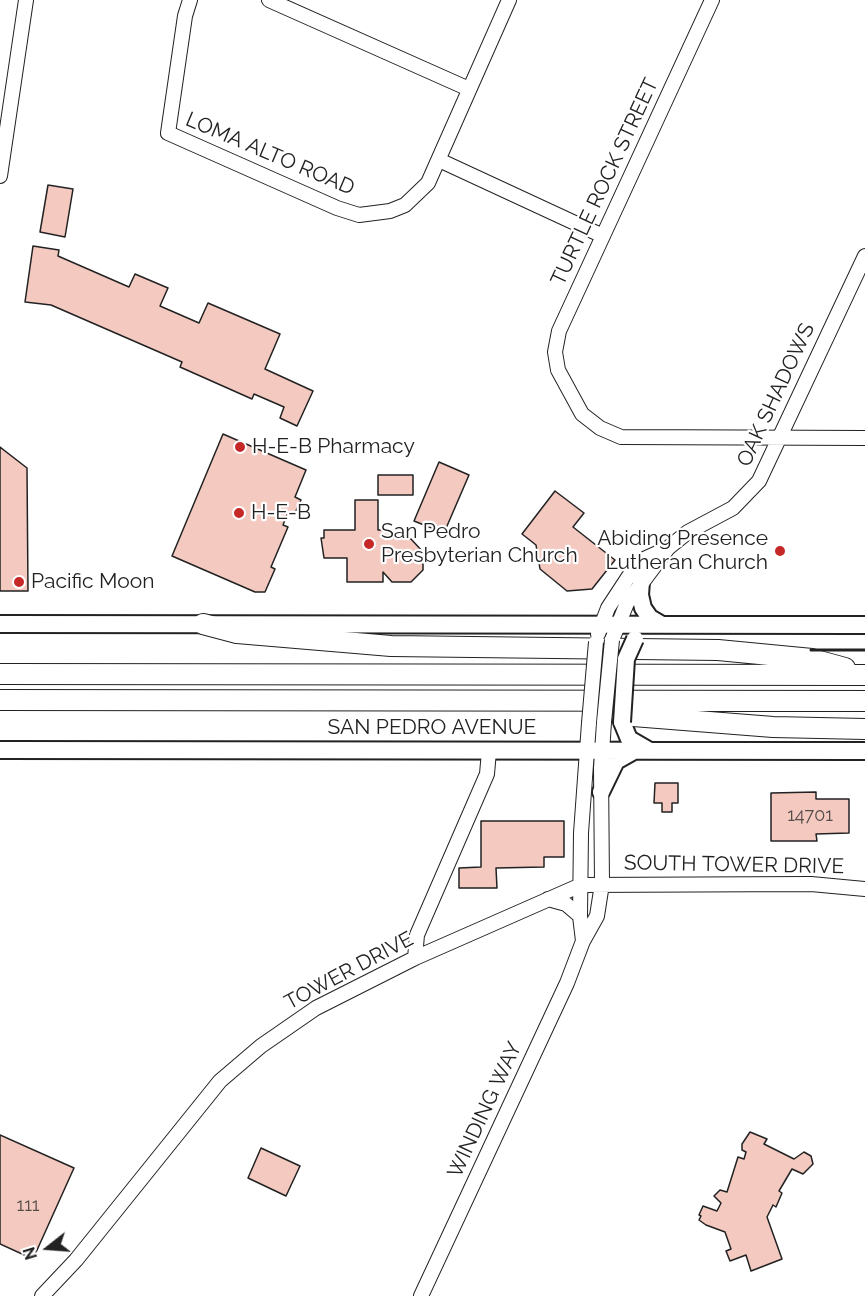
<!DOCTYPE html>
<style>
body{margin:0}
#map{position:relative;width:865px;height:1296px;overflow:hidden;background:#fff;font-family:Raleway,sans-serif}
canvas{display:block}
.north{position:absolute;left:18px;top:1218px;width:60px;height:60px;-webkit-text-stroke:4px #fff;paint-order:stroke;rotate:253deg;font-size:16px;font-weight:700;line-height:24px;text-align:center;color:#222}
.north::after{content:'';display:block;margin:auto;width:21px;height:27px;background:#222;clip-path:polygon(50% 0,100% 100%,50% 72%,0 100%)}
</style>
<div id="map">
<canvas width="865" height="1296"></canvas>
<div class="north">N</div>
</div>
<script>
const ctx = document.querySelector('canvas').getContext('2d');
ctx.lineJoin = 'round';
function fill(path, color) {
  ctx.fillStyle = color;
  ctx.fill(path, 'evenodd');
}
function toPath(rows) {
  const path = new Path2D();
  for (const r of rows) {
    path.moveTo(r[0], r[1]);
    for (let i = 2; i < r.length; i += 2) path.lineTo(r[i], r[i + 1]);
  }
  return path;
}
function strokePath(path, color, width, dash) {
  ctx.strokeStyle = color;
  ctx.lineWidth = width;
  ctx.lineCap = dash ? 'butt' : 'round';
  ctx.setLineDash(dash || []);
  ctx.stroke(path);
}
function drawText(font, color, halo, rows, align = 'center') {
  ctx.font = font + ' Raleway,sans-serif';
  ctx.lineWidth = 4.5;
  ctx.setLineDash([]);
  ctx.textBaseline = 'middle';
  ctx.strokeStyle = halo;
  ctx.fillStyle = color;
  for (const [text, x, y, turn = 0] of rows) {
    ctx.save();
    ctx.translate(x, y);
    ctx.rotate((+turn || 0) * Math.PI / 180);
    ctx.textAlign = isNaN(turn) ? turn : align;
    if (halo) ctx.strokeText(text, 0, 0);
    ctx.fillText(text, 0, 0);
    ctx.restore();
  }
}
const building = toPath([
 [48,185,73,189,65,237,40,232,48,185],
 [33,246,59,250,58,256,129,287,135,274,168,288,160,306,199,323,208,303,280,334,265,369,313,391,297,426,280,418,284,407,254,394,252,399,180,367,182,362,51,305,25,302,33,246],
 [223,434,306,470,295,497,301,500,294,515,288,512,283,525,288,527,271,567,275,569,265,592,255,592,172,556,223,434],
 [0,447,27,468,28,591,0,591,0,447],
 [439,462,469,475,444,533,414,521,439,462],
 [378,475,413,475,413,495,378,495,378,475],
 [555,491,584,513,573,527,615,560,592,589,567,591,540,569,536,545,522,534,555,491],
 [355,500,378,500,378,530,403,530,403,539,411,539,423,552,423,570,411,582,392,582,383,572,383,582,347,582,347,558,324,558,321,538,324,538,324,530,355,530,355,500],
 [655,783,678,783,678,803,672,803,672,812,662,812,662,803,654,803,655,783],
 [816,792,816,799,849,799,849,833,816,834,817,841,771,841,771,793,816,792],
 [481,821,564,821,564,857,544,857,544,867,496,868,497,888,459,888,459,868,481,867,481,821],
 [750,1132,767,1139,764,1144,794,1159,804,1152,811,1156,813,1164,803,1174,792,1169,779,1191,782,1193,776,1207,773,1205,767,1217,782,1259,751,1271,746,1255,730,1261,726,1251,731,1249,725,1232,706,1225,699,1220,701,1216,699,1215,703,1206,717,1211,721,1203,714,1196,720,1190,727,1192,738,1157,744,1159,746,1152,742,1150,742,1144,750,1132],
 [0,1135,74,1168,33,1259,0,1244,0,1135],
 [261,1148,300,1166,286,1196,248,1178,261,1148]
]);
fill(building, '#f3c9c0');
strokePath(building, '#222', 1.5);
const minor = toPath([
 [190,0,185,16,168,133,337,208,359,215,390,211,405,205,428,183,509,0],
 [269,0,469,89],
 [712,0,559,331,555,352,558,370,582,414,600,428,621,437,865,438],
 [439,160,603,236],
 [0,176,26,0],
 [598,634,608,608,629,576,646,558,668,548],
 [612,640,627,603,668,548,688,532,733,508,759,481,865,256],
 [548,899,566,904,580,916],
 [583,941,580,916,581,833,589,723],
 [415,958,417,935,487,774,489,751],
 [42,1296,76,1260,220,1081,261,1046,316,1008,415,958,581,885,811,884,865,889],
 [421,1296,567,983,583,941,597,916,602,884,601,768,604,722]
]);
const major = toPath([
 [641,581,640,595,643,608,650,618,662,625],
 [0,624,865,625],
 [622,722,629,739,648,750],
 [0,750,865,751],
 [601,792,616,761,632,752]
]);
const highway = toPath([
 [203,624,237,633,391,646,718,650,812,659,845,668],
 [0,674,865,675],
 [0,700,865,701],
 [610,701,633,716,773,727,865,729]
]);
strokePath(minor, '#222', 16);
strokePath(major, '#222', 20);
strokePath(highway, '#222', 22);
strokePath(minor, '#fff', 14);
strokePath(major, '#fff', 16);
strokePath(highway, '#fff', 20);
const minorBridge = toPath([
 [604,722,612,640],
 [589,723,596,642]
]);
const majorBridge = toPath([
 [622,722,626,659,635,639]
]);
strokePath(minorBridge, '#222', 16, []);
strokePath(majorBridge, '#222', 20, []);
strokePath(minorBridge, '#fff', 14);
strokePath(majorBridge, '#fff', 16);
strokePath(toPath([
 [811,650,865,650]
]), '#222', 3);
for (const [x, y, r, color] of [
 [240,447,6,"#c62828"],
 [239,513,6,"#c62828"],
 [369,544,6,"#c62828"],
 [780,551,6,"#c62828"],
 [19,582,6,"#c62828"]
]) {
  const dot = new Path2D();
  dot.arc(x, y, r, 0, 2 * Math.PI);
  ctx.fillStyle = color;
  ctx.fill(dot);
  strokePath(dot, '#fff', 2);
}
drawText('18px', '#564c4a', null, [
 ["14701",810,816],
 ["111",28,1206]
]);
drawText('21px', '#222', '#fff', [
 ["LOMA ALTO ROAD",270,154,23],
 ["TURTLE ROCK STREET",605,182,-65],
 ["OAK SHADOWS",776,395,-65],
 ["SAN PEDRO AVENUE",432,728],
 ["SOUTH TOWER DRIVE",734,865,1],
 ["TOWER DRIVE",349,971,-28],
 ["WINDING WAY",485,1110,-65]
]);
drawText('21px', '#222', '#fff', [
 ["H-E-B Pharmacy",252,447],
 ["H-E-B",251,513],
 ["San Pedro",381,532],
 ["Presbyterian Church",381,556],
 ["Abiding Presence",768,539,"right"],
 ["Lutheran Church",768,563,"right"],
 ["Pacific Moon",31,582]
], 'left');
</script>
